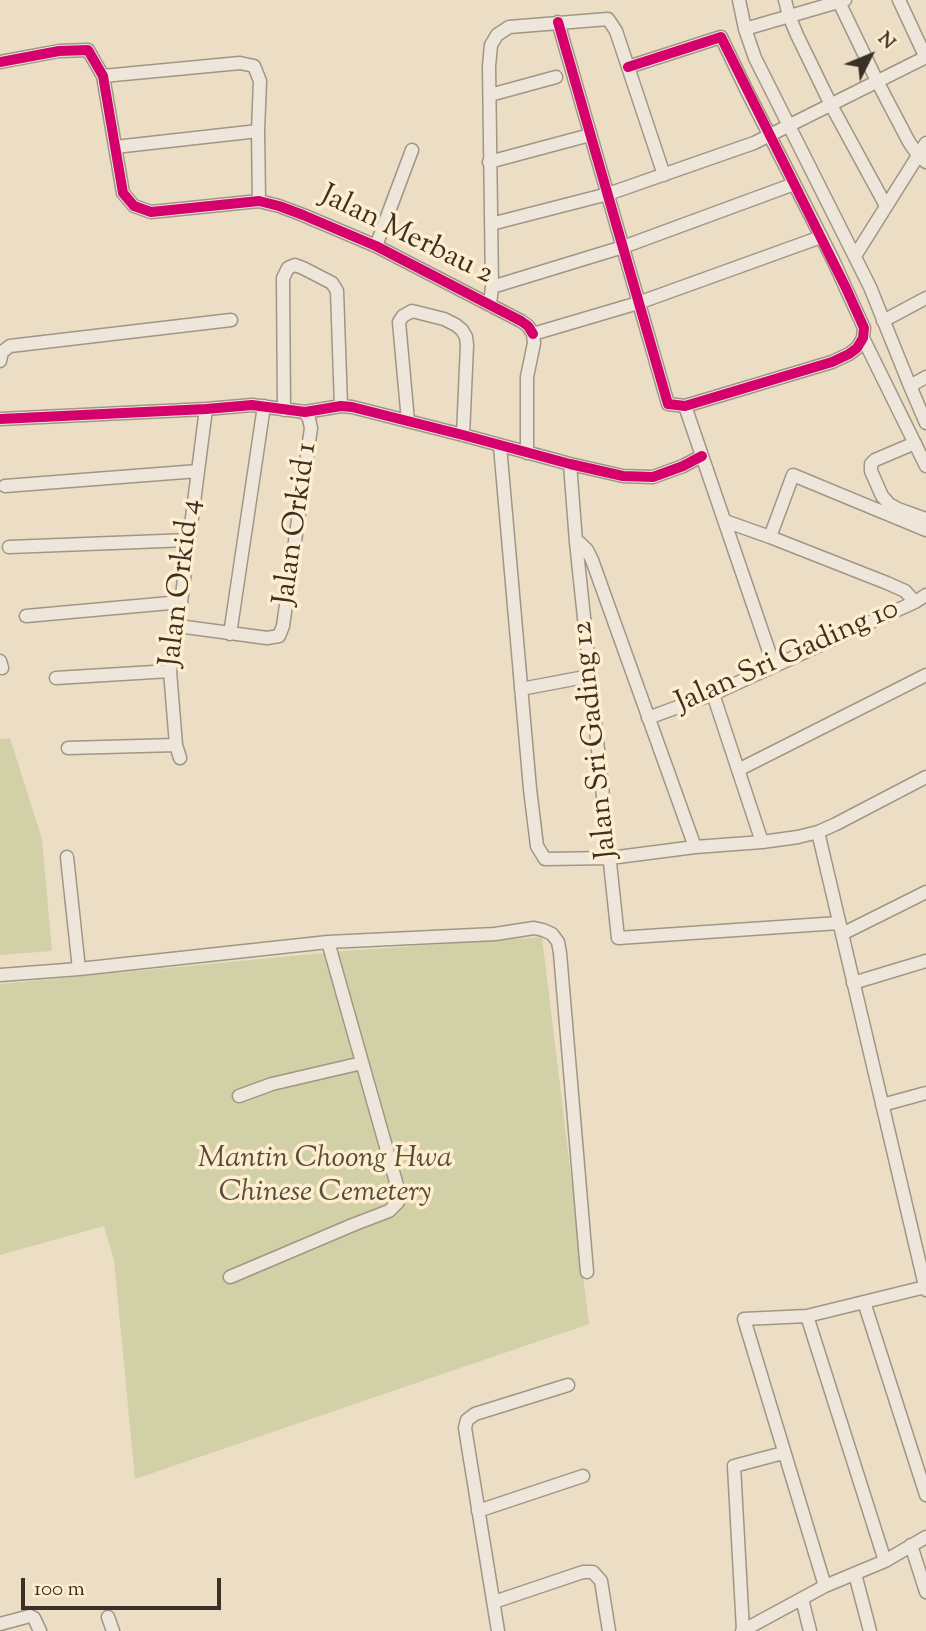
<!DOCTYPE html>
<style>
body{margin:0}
#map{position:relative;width:926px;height:1631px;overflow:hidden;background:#ecdec4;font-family:"Sorts Mill Goudy",serif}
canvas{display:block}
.north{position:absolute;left:835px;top:21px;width:70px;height:70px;-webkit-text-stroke:5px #feedce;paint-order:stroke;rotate:47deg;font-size:19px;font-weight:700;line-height:28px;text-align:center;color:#3a3025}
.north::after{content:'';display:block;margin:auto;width:24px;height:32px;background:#3a3025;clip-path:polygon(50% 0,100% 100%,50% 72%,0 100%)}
.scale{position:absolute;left:21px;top:1578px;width:200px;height:32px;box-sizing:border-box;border:4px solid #3a3025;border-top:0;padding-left:9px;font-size:21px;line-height:24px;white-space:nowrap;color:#3a3025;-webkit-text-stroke:5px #feedce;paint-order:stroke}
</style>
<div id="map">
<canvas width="926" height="1631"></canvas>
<div class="north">N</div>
<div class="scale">100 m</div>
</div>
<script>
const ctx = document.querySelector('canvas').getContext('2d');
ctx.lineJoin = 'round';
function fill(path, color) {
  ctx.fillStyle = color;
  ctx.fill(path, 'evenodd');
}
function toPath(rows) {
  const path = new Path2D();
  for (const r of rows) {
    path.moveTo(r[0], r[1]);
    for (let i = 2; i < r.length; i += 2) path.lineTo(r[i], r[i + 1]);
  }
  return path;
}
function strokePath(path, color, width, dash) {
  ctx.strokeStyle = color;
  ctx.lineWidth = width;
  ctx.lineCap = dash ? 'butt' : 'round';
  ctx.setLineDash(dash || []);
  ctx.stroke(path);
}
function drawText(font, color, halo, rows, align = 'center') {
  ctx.font = font + ' "Sorts Mill Goudy",serif';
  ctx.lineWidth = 7;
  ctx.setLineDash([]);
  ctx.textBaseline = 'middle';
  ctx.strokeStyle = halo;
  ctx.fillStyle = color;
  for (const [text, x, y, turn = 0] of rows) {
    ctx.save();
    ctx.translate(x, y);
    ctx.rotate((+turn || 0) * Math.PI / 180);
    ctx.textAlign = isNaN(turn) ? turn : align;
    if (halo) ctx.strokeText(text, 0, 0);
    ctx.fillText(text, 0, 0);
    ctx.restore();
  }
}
fill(toPath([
 [10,738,42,839,52,951,0,955,0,739],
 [542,937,589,1324,135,1479,114,1260,104,1226,0,1255,0,984,344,951]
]), '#d2d0a7');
const minor = toPath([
 [739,0,745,29,755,58,870,287,910,386,926,423],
 [785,0,789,16,797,35,831,105,886,206],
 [838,0,877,81,909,142,918,155,926,162],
 [899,0,926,58],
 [558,22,668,404,685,406,832,362,849,354,857,348,863,338],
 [745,29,845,0],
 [0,62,59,51,88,50,103,76,123,193,134,206,151,212,259,201,279,206,303,215,376,246,521,321,528,326,533,334],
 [628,67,721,37,746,89,833,260,864,328,863,338,926,466],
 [103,76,240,63,254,66,260,81,258,131,259,201],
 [490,95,556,77],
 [115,147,258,131],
 [489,162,590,135],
 [491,224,608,194,754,143,926,57],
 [376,246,412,150],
 [855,256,926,143],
 [492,287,623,247,794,184],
 [490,305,492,287,489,66,491,45,497,35,509,27,608,19,616,31,664,175],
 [883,321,926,298],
 [533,334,638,303,821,237],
 [0,361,2,352,10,346,231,320],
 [910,386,926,377],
 [685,406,774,666],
 [284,410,283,278,288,268,295,265,303,268,332,283,337,291,341,406],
 [0,419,206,409,252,405,305,412,341,406,352,407,463,435,570,464,623,476,653,477,683,466,702,456],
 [408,421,399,322,403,316,412,311,444,319,456,325,462,330,466,337,467,345,463,435],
 [915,443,875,460,871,464,871,471,882,496,889,504,898,509,926,519],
 [500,446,530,789,537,846,545,859,610,858,695,847,762,842,798,837,818,832,836,824,926,777],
 [527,453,527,377,534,343,533,334],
 [570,464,576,542,618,938,839,923],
 [5,486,198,471],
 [725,521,770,537,887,583,905,591,915,602],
 [770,537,793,475,926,530],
 [576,542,580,543,587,550,592,560,695,847],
 [9,547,189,540],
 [26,616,181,602],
 [178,626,267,638,279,636,283,626,311,428,309,419,305,412],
 [230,634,264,406],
 [0,661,2,668],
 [56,678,170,671],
 [521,689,590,676],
 [713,694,762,842],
 [648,718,713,694,915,602,926,595],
 [68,748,176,745],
 [180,758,176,745,170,671,178,626,206,409],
 [738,770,926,675],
 [818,832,926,1290],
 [67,857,79,969],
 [842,934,926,892],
 [0,975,79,969,328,942,495,934,534,928,543,930,552,934,558,942,560,953,587,1272],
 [853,983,926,961],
 [239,1096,272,1084,362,1063],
 [882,1105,926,1093],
 [230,1277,355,1224,389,1211,398,1202,398,1189,328,942],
 [864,1302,926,1495],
 [807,1316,885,1561],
 [478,1511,583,1476],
 [911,1545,926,1592],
 [855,1574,870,1631],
 [825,1586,744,1319,807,1316,925,1287],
 [802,1599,810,1631],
 [494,1602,583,1572,593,1572,601,1581,609,1631],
 [108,1617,113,1631],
 [0,1624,30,1616,34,1618,40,1631],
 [743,1630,734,1466,783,1453],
 [498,1631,465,1428,467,1420,475,1414,568,1385],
 [742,1631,825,1586,885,1561,926,1537]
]);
strokePath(minor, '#9f9686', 15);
strokePath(minor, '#eee6da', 12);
strokePath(toPath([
 [558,22,668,404,685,406,832,362,849,354,857,348,863,338,864,328,846,288,721,37,628,67],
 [0,62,59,51,88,50,103,76,123,193,134,206,151,212,259,201,279,206,303,215,376,246,521,321,528,326,533,334],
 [0,419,206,409,252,405,305,412,341,406,352,407,463,435,570,464,623,476,653,477,683,466,702,456]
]), '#d6006c', 10);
drawText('30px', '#3a3025', '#feedce', [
 ["Jalan Merbau 2",406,237,26],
 ["Jalan Orkid 1",298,524,-82],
 ["Jalan Orkid 4",183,583,-83],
 ["Jalan Sri Gading 10",788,658,-24],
 ["Jalan Sri Gading 12",597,740,-96]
]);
drawText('italic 30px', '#544e3a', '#feedce', [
 ["Mantin Choong Hwa",325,1161],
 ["Chinese Cemetery",325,1195]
]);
</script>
